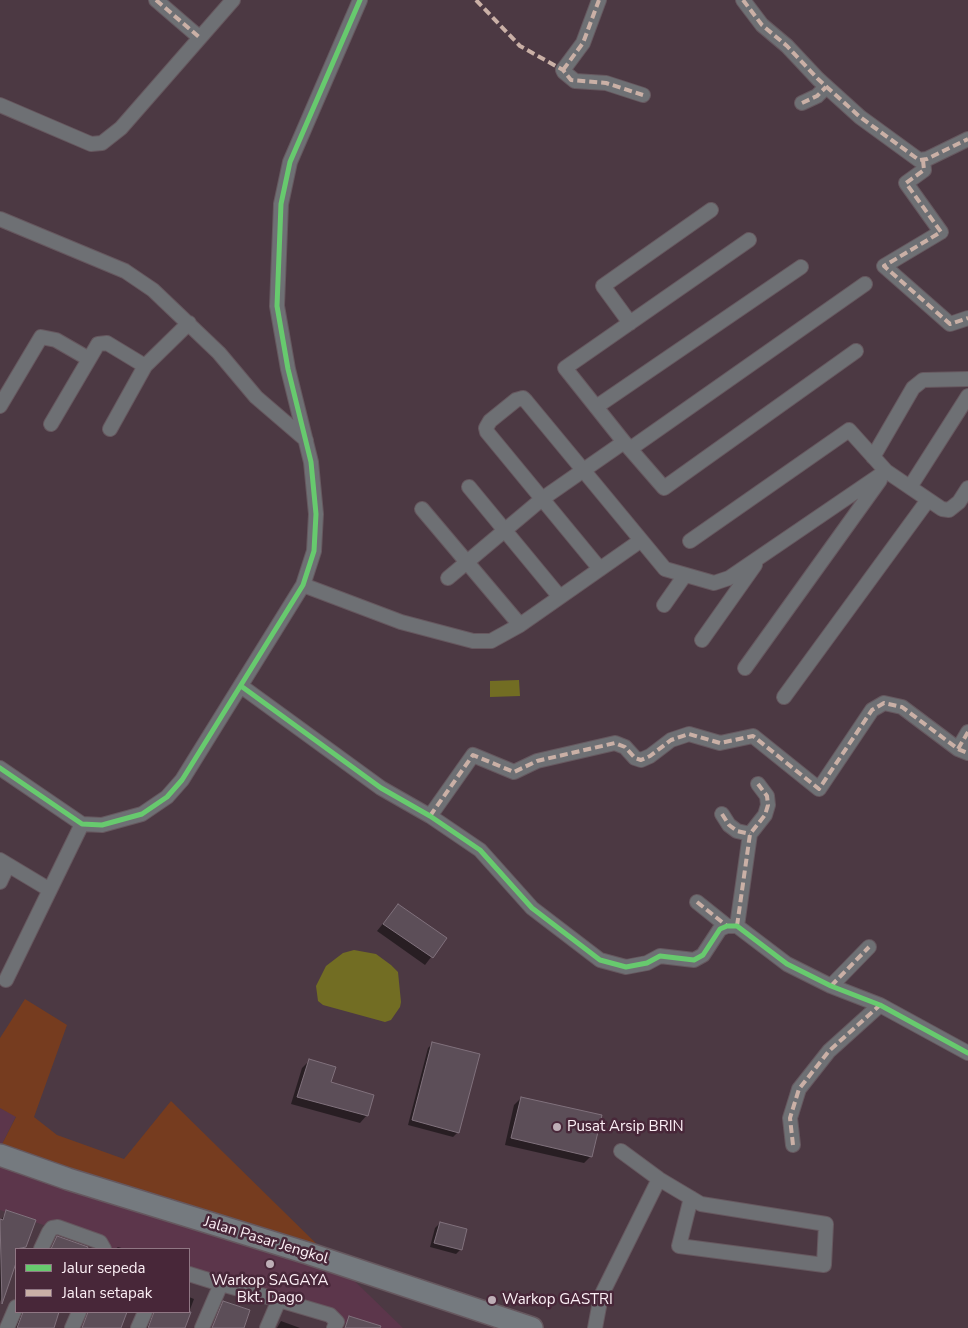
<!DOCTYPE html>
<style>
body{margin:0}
#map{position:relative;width:968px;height:1328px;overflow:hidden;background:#4c3943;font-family:"Nunito Sans",sans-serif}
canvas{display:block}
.legend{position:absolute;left:15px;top:1248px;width:175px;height:65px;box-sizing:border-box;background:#482739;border:1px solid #907784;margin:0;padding:6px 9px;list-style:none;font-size:15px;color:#fceff5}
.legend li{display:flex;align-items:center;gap:10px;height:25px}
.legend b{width:25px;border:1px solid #907784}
</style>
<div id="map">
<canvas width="968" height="1328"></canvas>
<ul class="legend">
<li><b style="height:6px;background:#67ca6e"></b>Jalur sepeda</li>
<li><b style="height:6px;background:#cab0a6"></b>Jalan setapak</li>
</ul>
</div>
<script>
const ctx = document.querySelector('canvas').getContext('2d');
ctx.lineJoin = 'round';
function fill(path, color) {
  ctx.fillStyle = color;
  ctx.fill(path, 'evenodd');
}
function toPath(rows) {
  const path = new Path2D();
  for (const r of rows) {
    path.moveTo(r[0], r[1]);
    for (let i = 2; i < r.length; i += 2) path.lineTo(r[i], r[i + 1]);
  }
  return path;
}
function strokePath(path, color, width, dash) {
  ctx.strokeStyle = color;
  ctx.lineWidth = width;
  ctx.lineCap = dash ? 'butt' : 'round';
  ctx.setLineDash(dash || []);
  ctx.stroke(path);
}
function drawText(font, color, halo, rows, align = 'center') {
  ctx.font = font + ' "Nunito Sans",sans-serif';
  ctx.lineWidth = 5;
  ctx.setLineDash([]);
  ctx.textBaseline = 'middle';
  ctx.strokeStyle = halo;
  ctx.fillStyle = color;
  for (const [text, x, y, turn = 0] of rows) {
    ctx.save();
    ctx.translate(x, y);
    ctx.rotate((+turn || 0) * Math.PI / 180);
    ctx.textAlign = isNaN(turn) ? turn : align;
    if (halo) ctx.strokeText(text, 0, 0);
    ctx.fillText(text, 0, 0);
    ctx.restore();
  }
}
fill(toPath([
 [0,1108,16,1116,0,1148],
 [0,1157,334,1261,403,1328,361,1328,189,1276,189,1249,113,1249,0,1210]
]), '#5c364b');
fill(toPath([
 [25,999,67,1025,34,1117,57,1135,124,1159,171,1101,334,1261,0,1148,16,1117,0,1108,0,1038]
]), '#763c1f');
fill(toPath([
 [519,680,520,696,490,697,490,681],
 [354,950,376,954,391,965,398,972,401,1002,400,1007,391,1020,385,1022,323,1005,318,1001,316,986,326,966,343,953]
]), '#726d23');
fill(toPath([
 [398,905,445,939,425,965,377,931],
 [433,1043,458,1132,453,1137,408,1125,428,1048],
 [309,1061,329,1083,367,1115,360,1123,291,1104,302,1068],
 [521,1098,591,1156,584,1163,505,1145,514,1105],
 [6,1212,34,1221,23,1249,16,1249,16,1259,0,1302,0,1222],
 [440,1223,461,1249,456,1254,430,1247,435,1228],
 [118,1247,125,1249,115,1249],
 [189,1297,194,1299,183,1328,147,1328,154,1312,189,1312],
 [22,1312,57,1312,51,1328,15,1328],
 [281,1321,300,1328,277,1328]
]), '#0007');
const building = toPath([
 [398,904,447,938,433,958,383,924,398,904],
 [432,1042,480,1054,459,1133,412,1120,432,1042],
 [309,1059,336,1067,331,1082,374,1095,368,1116,297,1097,309,1059],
 [521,1097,602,1115,592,1157,511,1138,521,1097],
 [6,1210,36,1220,26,1247,16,1249,16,1263,2,1304,0,1219,3,1220,6,1210],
 [440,1222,467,1229,462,1250,434,1243,440,1222],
 [57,1236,88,1247,87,1249,51,1249,57,1236],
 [223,1301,250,1310,244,1328,212,1328,223,1301],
 [23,1312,59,1312,54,1328,17,1328,23,1312],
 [88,1312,127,1312,121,1328,82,1328,88,1312],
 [154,1312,191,1312,185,1328,148,1328,154,1312],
 [349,1316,381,1326,380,1328,345,1328,349,1316]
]);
fill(building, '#5c4e58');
strokePath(building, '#80717c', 1);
const minor = toPath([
 [156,0,199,37],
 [599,0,583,43,563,70,564,72,575,81,606,83,643,95],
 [743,0,762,25,787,46,818,79,860,117,919,160,927,159,968,139],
 [802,103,817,96,826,87],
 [0,105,91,144,102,143,121,128,233,0],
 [923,160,924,170,906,183,941,232,884,266,950,324,968,318],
 [0,219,125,271,153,290,219,353,256,397,306,440],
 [749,240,565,368,624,442,664,488,856,351],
 [630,323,603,286,711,210],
 [0,406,41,337,56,340,89,359],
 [596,407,801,267],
 [51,424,98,344,107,343,145,366,189,323],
 [110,429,145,366],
 [630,449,865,284],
 [873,457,913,388,923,380,968,379],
 [469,487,559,596],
 [910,487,968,396],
 [422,509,520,625],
 [690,541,849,430,886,471,942,509,949,510,959,502,968,488],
 [600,569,487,432,486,428,490,421,516,400,523,398,526,401,665,569,714,583,729,578,886,471],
 [448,578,542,499,624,442],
 [303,585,401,622,473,641,491,641,520,625,640,541],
 [664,605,685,575],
 [702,640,755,565],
 [745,668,880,480],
 [241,686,381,788,430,816,480,850,532,908,600,960,626,967,647,963,660,956,694,960,703,955,720,929,727,926,737,926,787,964,831,986,880,1005,968,1053],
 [784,697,928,500],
 [958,749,968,732],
 [0,768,82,824,102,825,142,814,167,797,182,780,303,585,314,551,316,514,311,462,288,369,277,306,281,204,290,162,360,0],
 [722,814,729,825,737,831,750,834],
 [430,816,473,755,514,772,537,761,615,743,625,747,635,758,641,760,650,756,671,740,689,734,720,743,753,736,819,789,872,710,884,703,902,707,958,749,968,753],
 [0,860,50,890],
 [0,882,8,865],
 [697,902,727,926],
 [737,926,750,834,765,815,768,805,767,796,758,784],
 [6,980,82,824],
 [831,986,869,947],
 [793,1145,790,1118,799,1089,829,1051,880,1005],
 [621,1151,659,1179,701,1204,826,1224,824,1265,679,1246,691,1198],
 [41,1249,49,1232,52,1228,58,1227,100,1242,104,1249],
 [189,1274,221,1284,202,1328],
 [221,1284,279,1300],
 [7,1328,16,1307],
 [72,1328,79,1312],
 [138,1328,145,1312],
 [267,1328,279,1300,330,1315,337,1322,334,1328],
 [595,1328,601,1296,659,1179]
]);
const primary = toPath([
 [0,1155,68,1179,307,1253,532,1328]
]);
strokePath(minor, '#66585f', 16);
strokePath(primary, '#66585f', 24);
strokePath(minor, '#6e7074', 14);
strokePath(primary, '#757a7f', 21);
strokePath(toPath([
 [156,0,199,37],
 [476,0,520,46,563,70,571,80,606,83,643,95],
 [743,0,762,25,787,46,818,79,860,117,919,160,927,159,968,139],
 [563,70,583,43,599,0],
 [802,103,817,96,826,87],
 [923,160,924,170,906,183,941,232,884,266,950,324,968,318],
 [958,749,968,732],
 [722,814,729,825,737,831,750,834],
 [430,816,473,755,514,772,537,761,615,743,625,747,635,758,641,760,650,756,671,740,689,734,720,743,753,736,819,789,872,710,884,703,902,707,958,749,968,753],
 [697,902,727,926],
 [737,926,750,834,765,815,768,805,767,796,758,784],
 [831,986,869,947],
 [793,1145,790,1118,799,1089,829,1051,880,1005]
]), '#cab0a6', 4, [8, 4]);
strokePath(toPath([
 [241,686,381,788,430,816,480,850,532,908,600,960,626,967,647,963,660,956,694,960,703,955,720,929,727,926,737,926,787,964,831,986,880,1005,968,1053],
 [0,768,82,824,102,825,142,814,167,797,182,780,303,585,314,551,316,514,311,462,288,369,277,306,281,204,290,162,360,0]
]), '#67ca6e', 5);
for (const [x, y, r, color] of [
 [557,1127,5,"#beafb7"],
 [270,1264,5,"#beafb7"],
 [492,1300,5,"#beafb7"]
]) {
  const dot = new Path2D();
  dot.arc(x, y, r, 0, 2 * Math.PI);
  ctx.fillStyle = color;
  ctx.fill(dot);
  strokePath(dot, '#482739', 2);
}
drawText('15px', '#fceff5', '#482739', [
 ["Pusat Arsip BRIN",567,1127],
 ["Warkop SAGAYA",270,1281,"center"],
 ["Bkt. Dago",270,1298,"center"],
 ["Warkop GASTRI",502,1300]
], 'left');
drawText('15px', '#fceff5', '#482739', [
 ["Jalan Pasar Jengkol",266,1241,17]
]);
</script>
